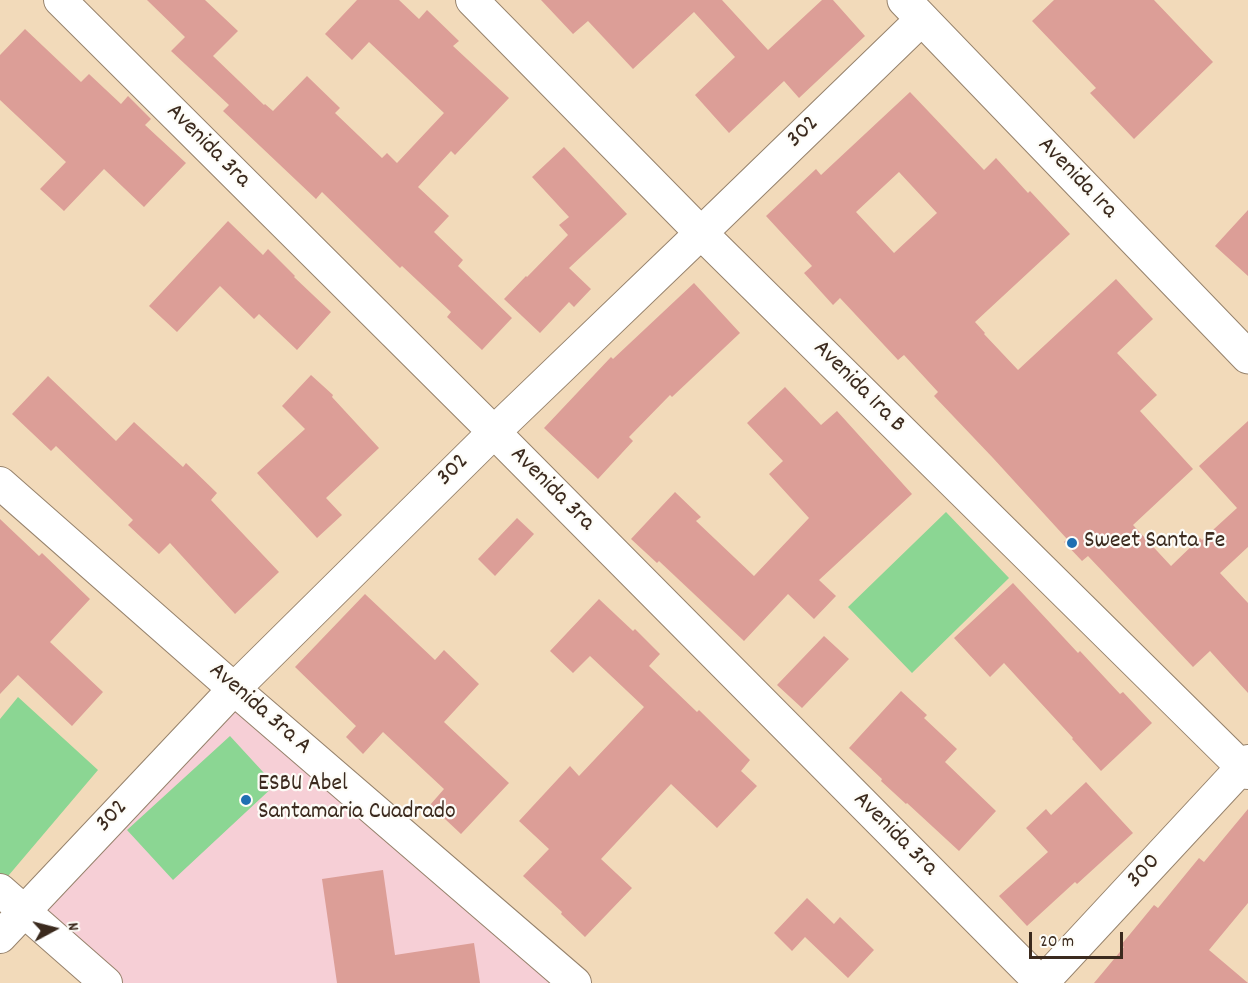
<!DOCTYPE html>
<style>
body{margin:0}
#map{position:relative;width:1248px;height:983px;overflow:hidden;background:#f2daba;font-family:Dekko,sans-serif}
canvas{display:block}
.north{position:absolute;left:24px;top:899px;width:60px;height:60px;-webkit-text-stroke:4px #fdfcf7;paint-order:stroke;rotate:83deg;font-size:16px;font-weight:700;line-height:24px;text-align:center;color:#3b2a1e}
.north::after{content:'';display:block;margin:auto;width:21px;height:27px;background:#3b2a1e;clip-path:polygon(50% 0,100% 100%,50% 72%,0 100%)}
.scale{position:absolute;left:1029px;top:932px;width:94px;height:27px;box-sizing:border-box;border:3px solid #3b2a1e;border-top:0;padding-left:8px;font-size:18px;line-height:21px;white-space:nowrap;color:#3b2a1e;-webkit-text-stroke:4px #fdfcf7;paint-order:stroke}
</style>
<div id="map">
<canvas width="1248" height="983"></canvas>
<div class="north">N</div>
<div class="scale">20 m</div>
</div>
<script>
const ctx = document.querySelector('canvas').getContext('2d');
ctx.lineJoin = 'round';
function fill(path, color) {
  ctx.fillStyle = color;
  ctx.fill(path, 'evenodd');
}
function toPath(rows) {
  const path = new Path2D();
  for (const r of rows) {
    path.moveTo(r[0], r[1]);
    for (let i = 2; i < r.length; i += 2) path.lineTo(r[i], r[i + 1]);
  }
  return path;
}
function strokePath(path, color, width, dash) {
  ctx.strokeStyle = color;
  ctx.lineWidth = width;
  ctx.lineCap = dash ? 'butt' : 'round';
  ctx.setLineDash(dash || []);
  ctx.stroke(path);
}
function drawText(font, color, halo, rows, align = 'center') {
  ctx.font = font + ' Dekko,sans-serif';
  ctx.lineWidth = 4.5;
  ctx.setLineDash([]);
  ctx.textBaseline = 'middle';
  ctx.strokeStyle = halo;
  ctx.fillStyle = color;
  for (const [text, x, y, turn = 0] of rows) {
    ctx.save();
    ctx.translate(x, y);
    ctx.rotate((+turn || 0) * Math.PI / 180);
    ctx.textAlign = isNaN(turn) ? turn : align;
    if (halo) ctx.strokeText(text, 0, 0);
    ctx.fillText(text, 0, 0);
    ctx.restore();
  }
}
fill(toPath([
 [234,689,558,969,548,983,106,983,25,911]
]), '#f6cfd6');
fill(toPath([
 [946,512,1009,578,912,673,848,607],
 [18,697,98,770,3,882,0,880,0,719],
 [230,736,275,785,173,880,127,830]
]), '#8bd693');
fill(toPath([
 [147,0,205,0,238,31,213,56,264,105,265,104,273,111,307,76,340,108,335,113,382,158,387,153,397,163,444,113,369,42,352,60,325,34,357,0,399,0,419,19,427,10,459,41,453,46,509,98,455,155,451,151,418,187,449,216,434,232,463,260,458,266,512,318,482,350,447,317,451,312,402,266,400,268,322,192,316,199,223,111,229,105,171,51,185,37],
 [541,0,722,0,768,50,822,0,833,0,865,36,799,98,784,81,729,133,695,95,735,57,694,12,633,69,588,21,573,34],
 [1054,0,1154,0,1213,62,1134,139,1090,93,1096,88,1032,21],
 [25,29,81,82,89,74,121,104,128,96,151,119,145,125,186,163,144,207,104,169,64,211,40,189,66,162,0,100,0,55],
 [910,92,984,170,996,158,1028,193,1030,191,1070,234,975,322,985,333,984,334,1018,370,1116,279,1153,319,1117,353,1157,395,1140,411,1193,469,1133,525,1171,566,1200,538,1202,540,1237,508,1199,466,1248,421,1248,547,1220,573,1248,603,1248,693,1210,651,1193,667,1088,556,1082,561,1064,542,1067,539,993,458,934,396,938,392,904,355,898,360,840,298,833,305,804,273,812,266,766,216,816,169,821,175],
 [899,172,937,213,894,253,856,212],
 [564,147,627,214,569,268,591,289,574,307,569,302,540,333,504,299,526,276,527,277,568,235,559,225,569,217,532,177],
 [1248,210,1248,276,1215,246],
 [228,221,263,255,268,249,295,276,294,277,331,312,297,350,259,314,254,319,220,286,177,332,149,306],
 [694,283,740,333,672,397,670,395,629,437,633,441,598,479,544,428,611,357,613,359],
 [311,375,333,395,332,397,379,448,326,498,342,515,317,538,257,473,305,429,282,406],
 [48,376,116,441,134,422,183,467,186,463,217,493,211,500,279,572,235,614,170,543,159,554,128,525,133,520,56,446,51,451,12,414],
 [785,387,821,425,837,411,912,494,819,580,836,596,814,619,788,594,744,641,659,561,657,563,631,539,675,492,701,517,696,521,754,576,809,518,769,474,783,461,747,423],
 [517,518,534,534,495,576,478,559],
 [0,519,39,556,42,553,90,599,50,642,103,692,72,726,18,675,0,694],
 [1013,583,1078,653,1080,651,1120,694,1123,692,1152,723,1101,771,1072,739,1073,738,1004,663,990,677,954,638],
 [365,594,435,660,444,650,479,684,444,722,509,783,461,834,430,805,444,789,383,732,363,754,346,737,356,726,295,667],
 [599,599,633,631,635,629,660,654,649,666,697,712,699,710,750,760,741,771,757,786,717,828,671,784,601,859,632,888,585,937,561,914,562,912,523,876,549,849,519,821,570,766,579,776,644,707,590,656,573,673,550,651],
 [824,636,849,659,802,708,777,685],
 [901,691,927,715,924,718,957,749,945,762,996,811,959,851,907,803,906,804,881,781,882,779,849,748],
 [1086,782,1133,833,1077,884,1075,882,1027,926,999,896,1048,852,1026,828,1046,809,1051,815],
 [1248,809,1248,903,1209,950,1248,983,1094,983,1124,947,1121,945,1154,905,1158,908,1199,858,1204,862],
 [383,870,395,955,474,943,480,983,337,983,322,879],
 [807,898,834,924,840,917,874,950,848,978,805,937,792,951,774,933]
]), '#dc9e97');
const street = toPath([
 [60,0,494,432,1041,983],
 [472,0,701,233,1248,773],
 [0,483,234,689,575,983],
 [0,890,106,983],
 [0,937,234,689,494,432,701,233,922,19],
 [1042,983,1248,761]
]);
const secondary = toPath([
 [904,0,1248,357]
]);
strokePath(street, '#96826c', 34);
strokePath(secondary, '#96826c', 35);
strokePath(street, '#fff', 32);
strokePath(secondary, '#fff', 33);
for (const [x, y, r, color] of [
 [1072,543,6,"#1f6fb2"],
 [246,800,6,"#1f6fb2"]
]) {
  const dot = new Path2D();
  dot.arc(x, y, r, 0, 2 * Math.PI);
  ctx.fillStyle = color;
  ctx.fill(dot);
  strokePath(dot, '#fdfcf7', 2);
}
drawText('24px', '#3b2a1e', '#fdfcf7', [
 ["302",804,133,-44],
 ["Avenida 3ra",207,147,45],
 ["Avenida 1ra",1076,179,46],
 ["Avenida 1ra B",858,388,45],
 ["302",454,471,-45],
 ["Avenida 3ra",551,490,45],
 ["Avenida 3ra A",259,710,41],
 ["302",113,817,-47],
 ["Avenida 3ra",894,835,45],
 ["300",1145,872,-47]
]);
drawText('24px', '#3b2a1e', '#fdfcf7', [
 ["Sweet Santa Fe",1084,543],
 ["ESBU Abel",258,786],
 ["Santamaria Cuadrado",258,814]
], 'left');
</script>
